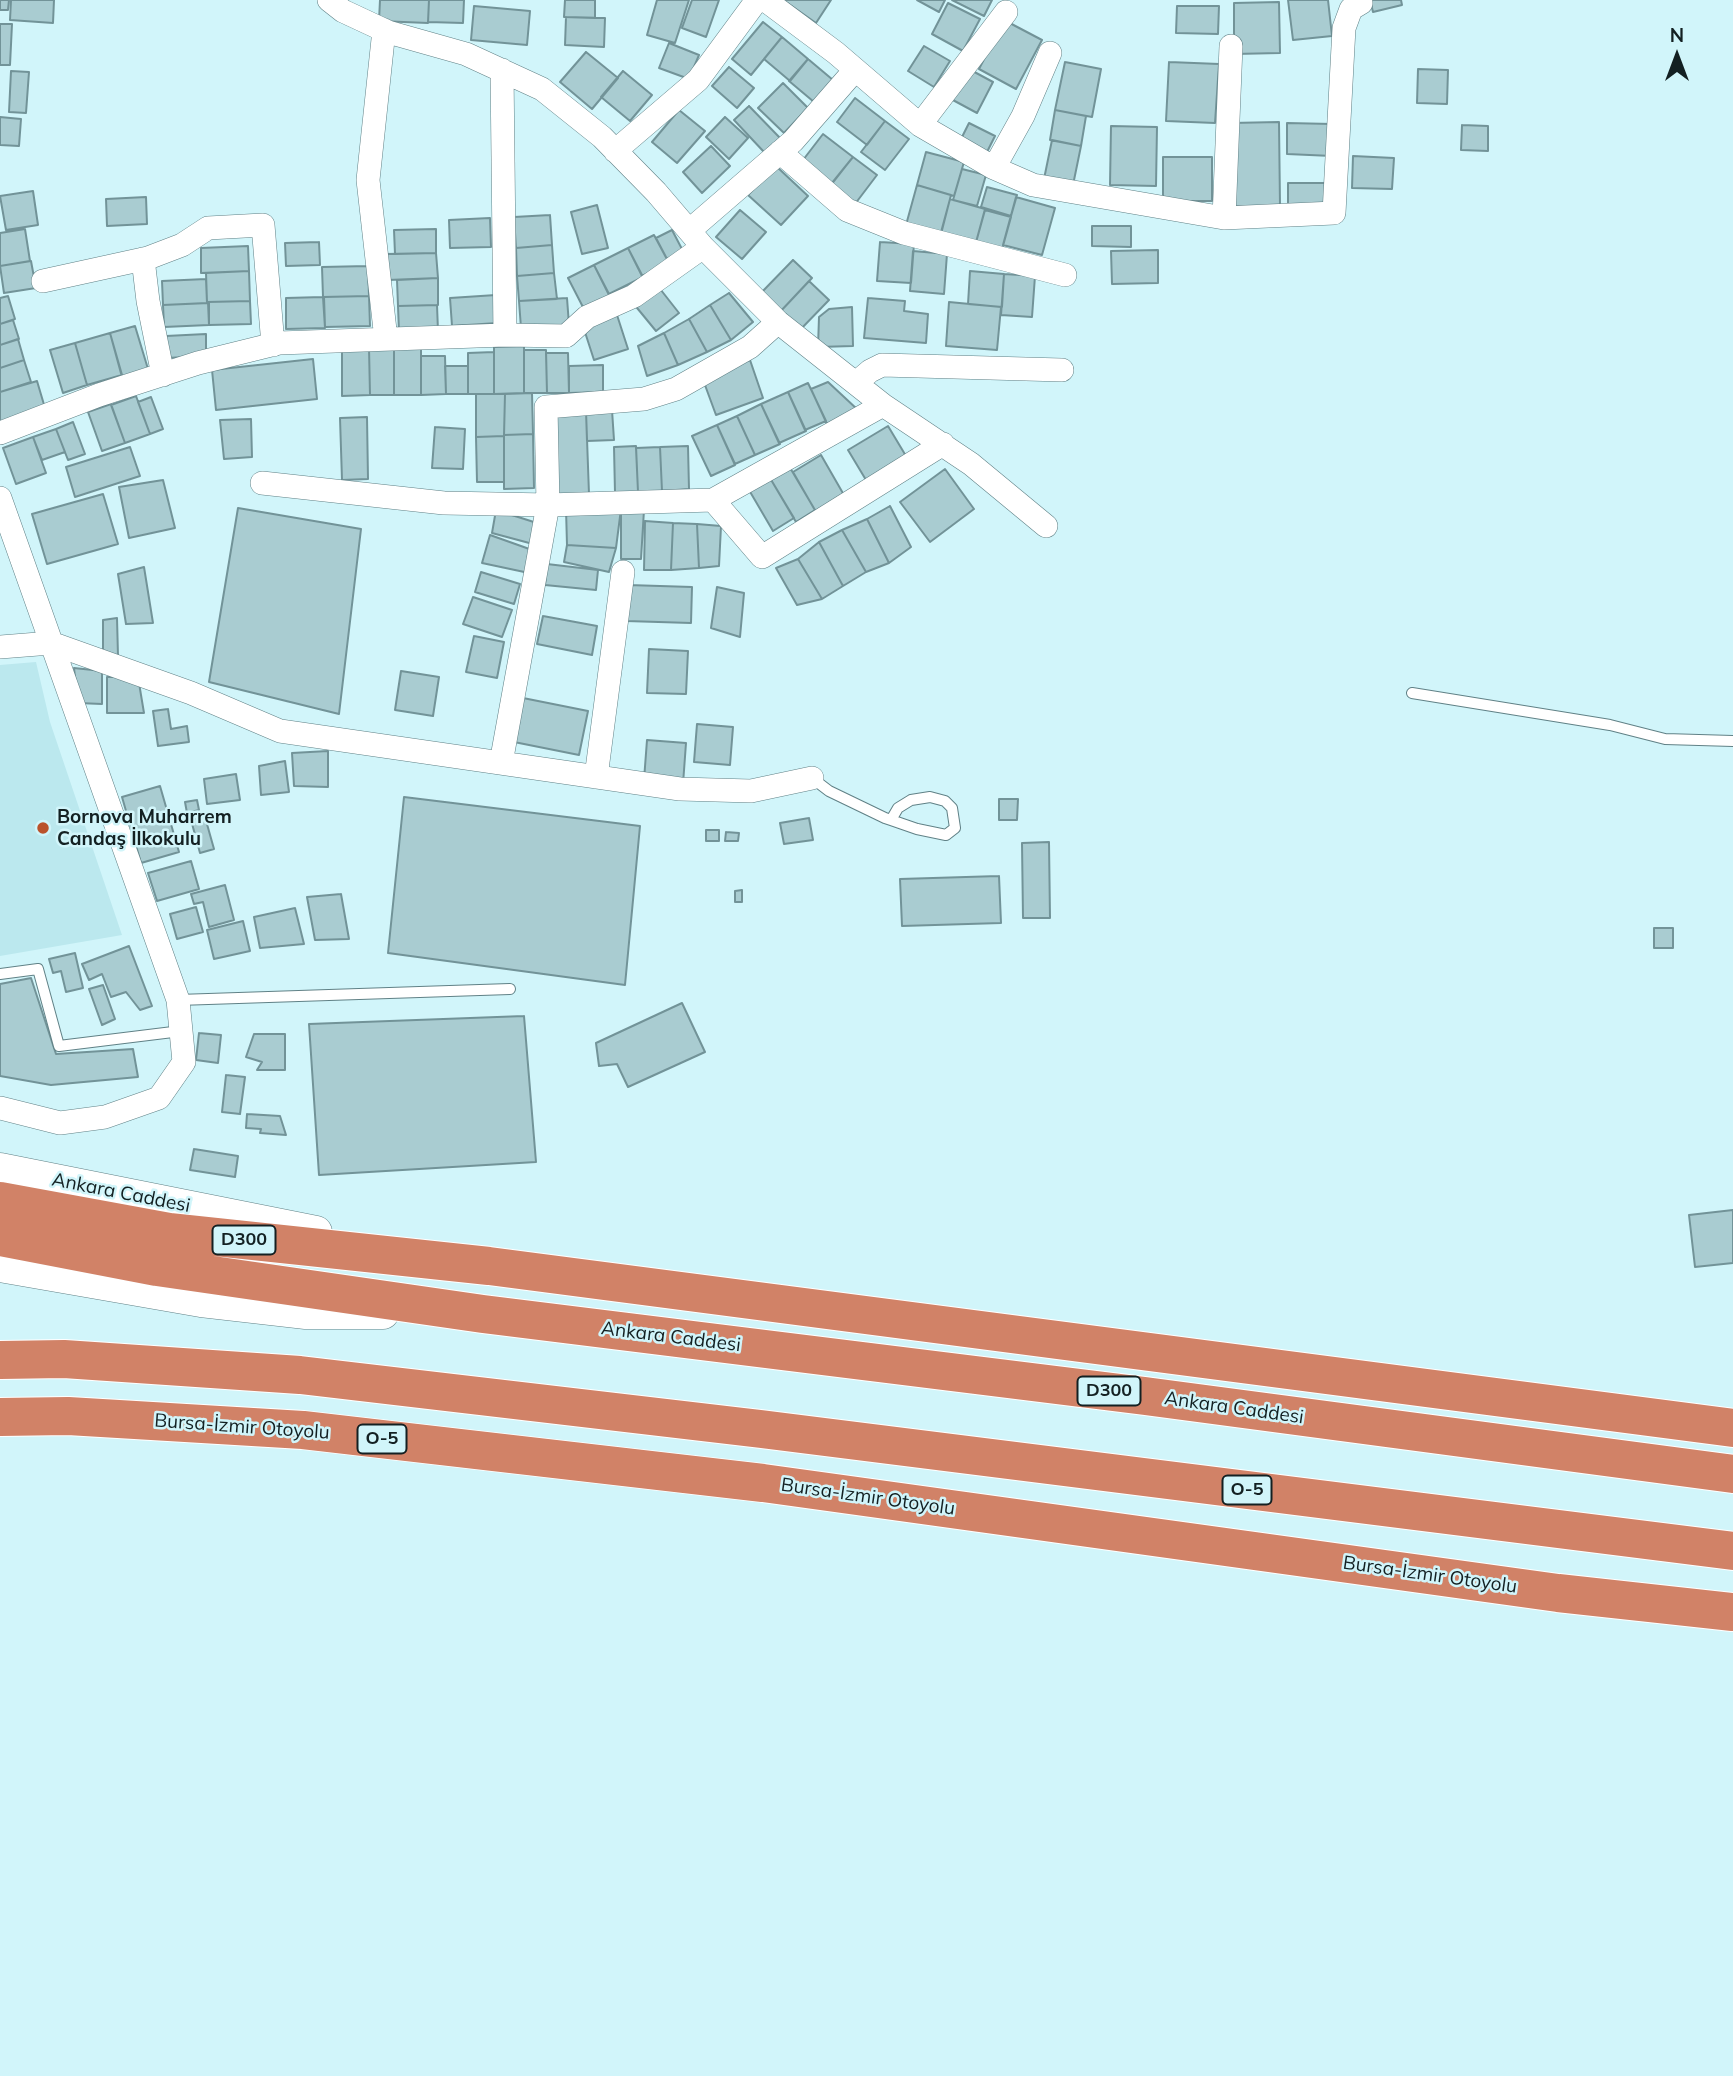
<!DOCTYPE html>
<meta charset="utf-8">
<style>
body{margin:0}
#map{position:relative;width:1733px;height:2076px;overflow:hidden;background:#d1f5fa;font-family:Mulish,sans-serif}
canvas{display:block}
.north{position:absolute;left:1642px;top:21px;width:70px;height:70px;-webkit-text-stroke:5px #d1f5fa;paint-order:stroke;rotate:0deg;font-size:19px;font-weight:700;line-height:28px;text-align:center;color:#132022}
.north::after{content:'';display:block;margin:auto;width:24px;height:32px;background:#132022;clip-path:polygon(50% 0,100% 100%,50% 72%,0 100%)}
</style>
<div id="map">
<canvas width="1733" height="2076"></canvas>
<div class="north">N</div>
</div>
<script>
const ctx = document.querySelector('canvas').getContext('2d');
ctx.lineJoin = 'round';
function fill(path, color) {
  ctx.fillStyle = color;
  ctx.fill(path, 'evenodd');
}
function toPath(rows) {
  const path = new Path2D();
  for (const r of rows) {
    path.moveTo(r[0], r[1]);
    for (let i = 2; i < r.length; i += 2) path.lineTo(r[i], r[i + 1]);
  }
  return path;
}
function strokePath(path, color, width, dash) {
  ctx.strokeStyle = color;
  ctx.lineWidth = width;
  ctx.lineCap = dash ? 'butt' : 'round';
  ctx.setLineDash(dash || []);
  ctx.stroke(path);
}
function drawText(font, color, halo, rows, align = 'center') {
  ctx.font = font + ' Mulish,sans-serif';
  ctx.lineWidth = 5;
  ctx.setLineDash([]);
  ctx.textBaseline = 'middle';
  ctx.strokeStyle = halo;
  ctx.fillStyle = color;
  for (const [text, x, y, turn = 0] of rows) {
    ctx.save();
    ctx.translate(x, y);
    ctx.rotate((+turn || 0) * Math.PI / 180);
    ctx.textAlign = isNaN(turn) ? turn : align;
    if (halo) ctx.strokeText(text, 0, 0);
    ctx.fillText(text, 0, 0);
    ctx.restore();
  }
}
fill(toPath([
 [36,662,50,722,122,935,0,956,0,665]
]), '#bbe8ee');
const building = toPath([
 [0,0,9,0,8,10,0,10,0,0],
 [11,0,54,0,53,23,10,20,11,0],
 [380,0,429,0,428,23,379,21,380,0],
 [429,0,464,0,463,23,428,22,429,0],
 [565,0,595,0,595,18,564,17,565,0],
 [657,0,689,0,675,43,647,35,657,0],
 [692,0,719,0,706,37,682,28,692,0],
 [783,0,831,0,816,23,783,0],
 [917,0,945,0,939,12,917,0],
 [952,0,992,0,984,16,952,0],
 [1288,0,1328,0,1332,36,1293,40,1288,0],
 [1370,0,1401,0,1402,5,1373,12,1370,0],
 [1279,2,1280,53,1234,54,1234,3,1279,2],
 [948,3,980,19,963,51,932,34,948,3],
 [474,6,530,11,527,45,471,40,474,6],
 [1177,6,1219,6,1218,34,1176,33,1177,6],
 [566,17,605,18,604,47,565,45,566,17],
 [1004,20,1042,40,1016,89,979,69,1004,20],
 [763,22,782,37,751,75,732,59,763,22],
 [0,24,12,24,10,65,0,65,0,24],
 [782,37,808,59,790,81,764,59,782,37],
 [669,43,699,55,689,79,659,68,669,43],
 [924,46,950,61,934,87,908,71,924,46],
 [586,52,618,78,592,109,560,82,586,52],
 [808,59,833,80,814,102,789,81,808,59],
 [1065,62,1101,69,1092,117,1055,110,1065,62],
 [1169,62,1219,64,1215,123,1166,121,1169,62],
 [729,67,754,88,737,108,712,86,729,67],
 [967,68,993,82,977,113,951,99,967,68],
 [1418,69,1448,70,1447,104,1417,103,1418,69],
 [11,71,29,72,26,113,9,112,11,71],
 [623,71,652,95,630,121,601,97,623,71],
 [783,83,808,108,784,133,758,108,783,83],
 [855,98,885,121,867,145,837,122,855,98],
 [749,106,780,138,764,152,734,120,749,106],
 [679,110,705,131,677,163,652,142,679,110],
 [1055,110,1086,116,1081,146,1050,140,1055,110],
 [0,117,21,119,19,146,0,145,0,117],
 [725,117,748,138,729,159,706,137,725,117],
 [885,121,909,139,885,170,861,152,885,121],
 [1279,122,1280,206,1231,206,1231,123,1279,122],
 [969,123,995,136,987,152,961,139,969,123],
 [1287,123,1332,124,1332,156,1287,154,1287,123],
 [1462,125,1488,126,1488,151,1461,150,1462,125],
 [1111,126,1157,127,1156,186,1110,185,1111,126],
 [823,134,853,157,832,183,803,160,823,134],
 [1052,140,1081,146,1073,185,1044,179,1052,140],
 [711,146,730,166,702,193,683,172,711,146],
 [926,152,964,162,954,196,917,185,926,152],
 [1353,156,1394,158,1392,189,1352,188,1353,156],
 [853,157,877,175,855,204,831,185,853,157],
 [1163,157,1212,157,1212,201,1163,201,1163,157],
 [776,166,808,196,781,225,748,195,776,166],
 [962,169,986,175,977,206,953,200,962,169],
 [1288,183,1327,183,1327,205,1288,205,1288,183],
 [917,185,951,195,941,234,906,225,917,185],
 [987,187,1017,195,1011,216,981,207,987,187],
 [33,191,38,225,6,230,0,196,33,191],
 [146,197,147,224,107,226,106,199,146,197],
 [1016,197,1055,208,1042,255,1003,245,1016,197],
 [950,199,985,209,975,246,940,236,950,199],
 [597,205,608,248,582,254,571,212,597,205],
 [740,210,766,232,742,259,716,237,740,210],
 [985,210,1011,217,1001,253,975,246,985,210],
 [550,215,552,245,516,248,514,217,550,215],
 [490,218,491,247,450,248,449,220,490,218],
 [1092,226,1131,226,1131,247,1092,246,1092,226],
 [25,229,30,261,0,266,0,233,25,229],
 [436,229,436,253,395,254,394,230,436,229],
 [672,230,683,251,667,259,656,238,672,230],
 [654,235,669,263,642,276,628,248,654,235],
 [319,242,320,265,286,266,285,243,319,242],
 [880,242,914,244,911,283,877,281,880,242],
 [552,245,554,273,517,276,516,248,552,245],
 [248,246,249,271,201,273,201,248,248,246],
 [628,248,643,277,609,294,594,265,628,248],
 [1158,250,1158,283,1112,284,1111,251,1158,250],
 [913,251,947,254,944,294,910,291,913,251],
 [436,253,438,278,388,280,386,254,436,253],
 [793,260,812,278,779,313,760,294,793,260],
 [31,261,36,288,4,293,0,266,31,261],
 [594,265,611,299,585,311,568,278,594,265],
 [368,266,369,296,323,297,322,267,368,266],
 [249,271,250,301,207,302,206,273,249,271],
 [970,271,1004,274,1002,307,968,304,970,271],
 [554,273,557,299,519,301,517,276,554,273],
 [1004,274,1035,276,1032,317,1001,315,1004,274],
 [438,278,438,305,398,306,397,280,438,278],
 [206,279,207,303,163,305,162,281,206,279],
 [809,281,829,300,799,331,779,313,809,281],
 [657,285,679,313,656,331,633,303,657,285],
 [729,293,753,322,731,340,710,305,729,293],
 [496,295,497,323,452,326,450,298,496,295],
 [8,296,15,319,0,324,0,298,8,296],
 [369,296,370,326,325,327,324,297,369,296],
 [323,297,325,328,286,329,286,298,323,297],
 [567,298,569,325,521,328,519,301,567,298],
 [868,298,905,301,904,311,928,314,926,343,864,338,868,298],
 [250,301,251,324,209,325,208,302,250,301],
 [949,302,1001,307,997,350,946,346,949,302],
 [209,303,209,325,164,327,163,305,209,303],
 [437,305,438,331,399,332,398,306,437,305],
 [710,305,731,340,707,352,689,319,710,305],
 [852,307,853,346,818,347,819,317,829,309,852,307],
 [617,315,628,349,594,360,583,326,617,315],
 [689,319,707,352,678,365,664,333,689,319],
 [13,320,19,339,0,345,0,324,13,320],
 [135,326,148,369,122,377,110,333,135,326],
 [110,333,122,375,87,385,75,343,110,333],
 [664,333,678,365,647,376,638,346,664,333],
 [206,334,206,356,167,358,166,336,206,334],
 [18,339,24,360,0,368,0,345,18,339],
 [75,343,87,385,63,393,50,350,75,343],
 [524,346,524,393,494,394,494,347,524,346],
 [369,348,370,395,342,396,342,349,369,348],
 [369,348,394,348,394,395,370,395,369,348],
 [394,348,421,348,421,395,394,395,394,348],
 [524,350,546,350,547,393,524,393,524,350],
 [494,352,494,394,468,394,468,353,494,352],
 [546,353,568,353,569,393,547,393,546,353],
 [421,356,445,356,446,394,421,395,421,356],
 [313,359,317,399,216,410,212,370,313,359],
 [24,360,31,382,0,392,0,368,24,360],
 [750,360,763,398,716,415,702,377,750,360],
 [603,365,603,392,569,393,569,366,603,365],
 [445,366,468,366,468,394,446,394,445,366],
 [37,381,45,408,0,422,0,392,37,381],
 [828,382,858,410,827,424,811,389,828,382],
 [808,383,826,421,805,430,788,392,808,383],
 [788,392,806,431,779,443,761,404,788,392],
 [532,393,533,434,504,435,505,394,532,393],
 [476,394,505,394,504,436,476,437,476,394],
 [136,396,150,434,125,443,111,405,136,396],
 [151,397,163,429,150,434,138,402,151,397],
 [111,404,125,443,102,451,88,412,111,404],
 [761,404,780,444,755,455,737,416,761,404],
 [612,410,614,440,587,441,586,411,612,410],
 [586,411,589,494,554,495,552,412,586,411],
 [737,416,755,455,735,464,717,425,737,416],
 [367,417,368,479,342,480,340,418,367,417],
 [251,419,252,457,224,459,220,420,251,419],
 [73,422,85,454,68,460,56,429,73,422],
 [717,425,735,465,711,476,692,436,717,425],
 [888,426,909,461,869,485,848,450,888,426],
 [435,427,465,429,463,469,432,468,435,427],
 [56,429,65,452,42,460,33,437,56,429],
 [533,434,534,488,504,489,504,435,533,434],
 [504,436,504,482,477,482,476,437,504,436],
 [33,437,46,473,16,484,3,448,33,437],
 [636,446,638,492,615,493,614,447,636,446],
 [688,446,689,489,662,491,660,447,688,446],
 [130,447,140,476,75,497,66,467,130,447],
 [660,447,662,491,638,492,636,448,660,447],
 [821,455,844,495,816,512,793,472,821,455],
 [789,466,815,510,796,522,770,478,789,466],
 [945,469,974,509,930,542,900,502,945,469],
 [770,478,794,518,773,531,749,490,770,478],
 [163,480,175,528,129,538,119,487,163,480],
 [103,494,118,544,47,564,32,514,103,494],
 [890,506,911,547,889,563,867,519,890,506],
 [238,508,361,529,339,714,209,682,238,508],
 [566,509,621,509,616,548,567,545,566,509],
 [621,509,644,510,641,559,621,559,621,509],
 [496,510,537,523,533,544,492,533,496,510],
 [867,519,889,563,866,572,842,530,867,519],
 [645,521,673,523,671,570,644,570,645,521],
 [673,523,697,524,699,568,671,570,673,523],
 [697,524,721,526,719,566,699,568,697,524],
 [842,530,866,572,843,586,819,542,842,530],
 [490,535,535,551,529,573,482,563,490,535],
 [819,542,843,586,822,599,798,559,819,542],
 [567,545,616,548,609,572,564,562,567,545],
 [798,559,822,599,797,605,776,568,798,559],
 [547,564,598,570,596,590,545,585,547,564],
 [144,567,153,623,126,624,118,574,144,567],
 [481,572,520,584,514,604,475,592,481,572],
 [628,585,692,587,691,623,626,621,628,585],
 [717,587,744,593,740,637,711,628,717,587],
 [473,597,512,610,502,637,463,624,473,597],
 [543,616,597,626,592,655,537,644,543,616],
 [117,618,118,656,103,653,103,620,117,618],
 [474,636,504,642,497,678,466,672,474,636],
 [649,649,688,651,686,694,647,693,649,649],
 [74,668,102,671,102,704,78,703,74,668],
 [401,671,439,677,433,716,395,710,401,671],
 [107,677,138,677,144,713,107,713,107,677],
 [518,697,588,711,579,755,509,741,518,697],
 [168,709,171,729,187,726,189,742,158,746,153,711,168,709],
 [697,724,733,727,730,765,694,762,697,724],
 [647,740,686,743,683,784,644,780,647,740],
 [328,751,328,787,294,786,292,753,328,751],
 [285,761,289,792,261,795,259,766,285,761],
 [236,774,240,800,207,804,204,779,236,774],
 [160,786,179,852,141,863,122,797,160,786],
 [404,797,640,826,625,985,388,953,404,797],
 [999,799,1018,799,1017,820,999,820,999,799],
 [197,800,199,810,187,813,185,802,197,800],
 [205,817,214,849,200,853,191,820,205,817],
 [809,818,813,840,784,844,780,823,809,818],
 [706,830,719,830,719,841,706,841,706,830],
 [726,832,739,833,738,841,725,841,726,832],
 [1049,842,1050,918,1023,918,1022,843,1049,842],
 [191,861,199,889,157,901,148,873,191,861],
 [999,876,1001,923,902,926,900,879,999,876],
 [225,885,234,920,209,927,203,902,194,904,191,894,225,885],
 [742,890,742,902,735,902,735,891,742,890],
 [341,894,349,939,315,940,307,897,341,894],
 [196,907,203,932,177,939,170,914,196,907],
 [295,908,304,944,260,948,254,917,295,908],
 [243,921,250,951,214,959,207,930,243,921],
 [1654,928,1673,928,1673,948,1654,948,1654,928],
 [129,946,152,1006,140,1010,126,992,111,997,102,974,89,980,82,964,129,946],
 [75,953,83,988,66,992,61,971,53,973,49,959,75,953],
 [31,978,56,1054,133,1049,138,1077,51,1085,0,1076,0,984,31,978],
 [103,985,115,1019,102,1025,89,989,103,985],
 [682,1003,705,1052,628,1087,617,1064,599,1066,596,1043,682,1003],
 [524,1016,536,1162,319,1175,309,1024,524,1016],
 [199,1033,221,1035,218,1063,196,1060,199,1033],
 [254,1034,285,1034,285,1070,257,1070,262,1062,246,1057,254,1034],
 [226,1075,245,1077,240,1114,222,1112,226,1075],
 [247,1114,280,1116,286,1135,260,1133,261,1129,246,1128,247,1114],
 [194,1149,238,1156,235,1177,190,1170,194,1149],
 [1733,1210,1733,1263,1695,1267,1689,1215,1733,1210]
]);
fill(building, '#a9ccd1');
strokePath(building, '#729398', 2);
const lane = toPath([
 [1412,693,1610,725,1665,739,1733,741],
 [812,778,829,791,885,818,891,820,917,829,946,835,955,828,952,808,945,801,930,797,911,800,898,808,891,820],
 [0,974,38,969,59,1046,181,1031],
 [178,1000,510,989]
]);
const street = toPath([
 [329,0,343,11,388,32,466,54,542,89,602,137,656,192,703,247,778,322,883,405,971,464,1046,526],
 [765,0,836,53,920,125,994,168,1033,185,1224,218,1334,213,1344,28,1351,9,1361,3],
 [384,30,368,180,386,339],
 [502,70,505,335],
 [920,125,1006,12],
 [615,151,698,80,757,0],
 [780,152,847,210,904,233,1065,275],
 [994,168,1023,116,1050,53],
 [1224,218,1231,46],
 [690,230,793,141,855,70],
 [143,259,148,301,163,375],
 [43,281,148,258,182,245,208,228,263,225,273,345],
 [856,383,870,371,882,365,1062,370],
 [0,433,99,395,198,363,279,343,505,335,566,336,587,317,634,296,703,247],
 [262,483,444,503,548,505,713,500,883,405],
 [0,498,178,1000,184,1062,159,1098,105,1117,60,1123,0,1108],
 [713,500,762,557,943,444],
 [0,647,51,643,191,693,280,731,680,789,751,791,812,778],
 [501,763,548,505,546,407,644,399,676,389,750,347,778,322],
 [596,777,623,572]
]);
const secondary = toPath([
 [0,1169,316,1232],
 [0,1266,201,1301,306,1313,383,1313]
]);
const highway = toPath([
 [0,1201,169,1232,489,1266,1733,1428],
 [0,1237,157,1267,483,1314,1145,1396,1733,1474],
 [0,1360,64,1359,300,1375,761,1429,1733,1551],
 [0,1417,68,1416,303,1430,763,1483,1558,1593,1733,1612]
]);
strokePath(lane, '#608186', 12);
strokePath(street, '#608186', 24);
strokePath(secondary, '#608186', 33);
strokePath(highway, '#fff', 40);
strokePath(lane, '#fff', 10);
strokePath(street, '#fff', 23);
strokePath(secondary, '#fff', 32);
strokePath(highway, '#d18267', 38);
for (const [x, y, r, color] of [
 [43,828,7,"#ba522b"]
]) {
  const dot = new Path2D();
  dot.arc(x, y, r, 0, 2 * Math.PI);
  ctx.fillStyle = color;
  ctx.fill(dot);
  strokePath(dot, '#d1f5fa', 2.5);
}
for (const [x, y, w] of [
 [244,1240,63],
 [1109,1391,63],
 [382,1439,49],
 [1247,1490,49]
]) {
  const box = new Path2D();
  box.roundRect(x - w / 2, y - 14.5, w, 29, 5);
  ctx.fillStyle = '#d1f5fa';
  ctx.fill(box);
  strokePath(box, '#132022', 2);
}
drawText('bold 18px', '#132022', null, [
 ["D300",244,1240],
 ["D300",1109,1391],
 ["O-5",382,1439],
 ["O-5",1247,1490]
]);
drawText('bold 19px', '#132022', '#d1f5fa', [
 ["Bornova Muharrem",57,817],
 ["Candaş İlkokulu",57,839]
], 'left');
drawText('19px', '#132022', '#d1f5fa', [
 ["Ankara Caddesi",121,1193,11],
 ["Ankara Caddesi",671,1337,7],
 ["Ankara Caddesi",1234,1408,8],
 ["Bursa-İzmir Otoyolu",242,1427,4],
 ["Bursa-İzmir Otoyolu",868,1497,8],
 ["Bursa-İzmir Otoyolu",1430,1575,8]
]);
</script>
